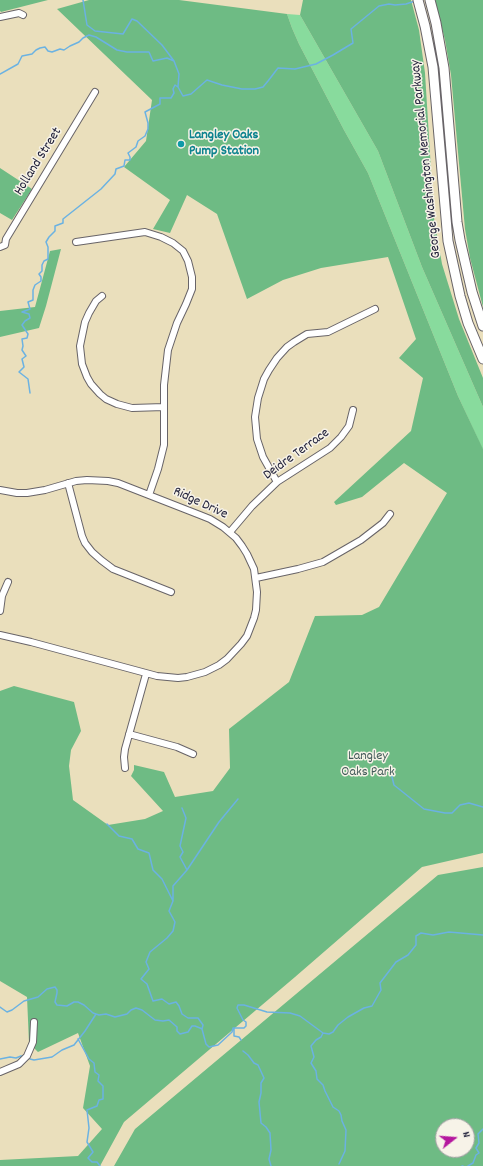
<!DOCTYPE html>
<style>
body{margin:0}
#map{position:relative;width:483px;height:1166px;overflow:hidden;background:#eadfbc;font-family:Dekko,sans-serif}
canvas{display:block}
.north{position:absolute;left:435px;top:1118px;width:40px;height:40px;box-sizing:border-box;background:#f7f3e8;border:1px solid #a29fa3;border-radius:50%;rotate:73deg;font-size:11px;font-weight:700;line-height:16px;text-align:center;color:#22223b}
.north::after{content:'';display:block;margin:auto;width:14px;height:18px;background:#b5179e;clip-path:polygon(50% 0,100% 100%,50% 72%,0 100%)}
</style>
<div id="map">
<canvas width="483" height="1166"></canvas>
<div class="north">N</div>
</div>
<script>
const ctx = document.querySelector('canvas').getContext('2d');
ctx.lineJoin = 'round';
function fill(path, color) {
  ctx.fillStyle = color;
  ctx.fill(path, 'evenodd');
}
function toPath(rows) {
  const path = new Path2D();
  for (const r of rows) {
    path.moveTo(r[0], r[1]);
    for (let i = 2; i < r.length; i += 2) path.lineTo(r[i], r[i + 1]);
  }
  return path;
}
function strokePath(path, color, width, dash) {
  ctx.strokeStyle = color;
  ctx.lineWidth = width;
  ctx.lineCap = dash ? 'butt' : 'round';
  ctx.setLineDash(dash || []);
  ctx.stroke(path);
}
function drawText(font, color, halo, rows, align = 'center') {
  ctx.font = font + ' Dekko,sans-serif';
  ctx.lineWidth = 3;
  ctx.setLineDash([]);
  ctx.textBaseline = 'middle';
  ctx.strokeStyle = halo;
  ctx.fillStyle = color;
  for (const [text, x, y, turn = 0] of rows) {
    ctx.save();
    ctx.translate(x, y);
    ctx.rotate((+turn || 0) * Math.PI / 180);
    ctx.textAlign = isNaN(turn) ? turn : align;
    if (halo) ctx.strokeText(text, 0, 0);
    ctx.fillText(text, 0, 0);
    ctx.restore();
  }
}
fill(toPath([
 [287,14,300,15,378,151,422,267,483,407,483,450,458,396,368,173,344,130,299,44,292,28]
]), '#88db9d');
fill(toPath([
 [0,0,48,0,1,12,0,11],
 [89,0,179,0,287,14,292,28,299,44,344,130,368,173,458,396,483,449,483,853,422,867,295,977,124,1122,100,1166,0,1166,0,1160,78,1156,102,1129,83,1108,90,1066,78,1033,38,1052,29,1043,27,997,0,981,0,691,14,686,74,702,81,731,71,750,69,766,73,800,108,825,145,819,163,811,131,776,134,770,134,765,164,772,175,797,213,791,230,768,229,729,289,682,315,616,362,615,379,607,447,493,404,463,362,497,336,505,334,502,411,431,423,378,399,358,416,339,388,257,321,268,283,280,247,299,217,214,187,195,170,233,153,229,170,200,124,167,146,141,152,100,57,9],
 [303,0,411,0,419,30,425,73,434,218,442,264,459,319,483,378,483,407,422,267,378,151,300,15],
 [435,0,483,0,483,307,470,258,465,229,451,75,445,40],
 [0,168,32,189,12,220,0,213],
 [61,249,46,306,39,328,0,337,0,311,35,307,50,251],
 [483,867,483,1166,114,1166,135,1129,438,875],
 [443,1126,467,1126,467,1150,443,1150]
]), '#6ebb84');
strokePath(toPath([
 [83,0,87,25,95,31,123,34,132,19,137,21,162,45,174,61,179,74,178,87,183,96,191,94,207,80,222,85,242,89,255,89,263,87,268,81,278,68,295,69,316,64,333,55,353,43,351,29,379,6,389,4,395,5,406,4,415,1],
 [0,74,18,64,22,56,32,54,36,50,40,48,45,47,48,51,52,52,60,49,64,50,70,46,79,42,83,38,89,35,96,37,117,50,127,52,149,52,153,61,167,58,174,61],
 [30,393,28,379,19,372,24,367,22,359,26,356,22,350,23,346,22,339,27,338,28,334,22,325,25,321,30,318,29,314,22,312,30,309,28,302,33,300,33,290,35,285,41,281,41,277,39,274,42,271,42,265,44,261,48,259,48,247,46,242,49,237,55,231,55,226,63,223,63,219,101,189,115,174,116,169,124,166,125,160,130,160,130,157,128,153,136,147,138,141,145,136,148,129,148,123,145,112,160,104,160,98,171,98,174,93,173,89,175,85,178,87],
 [391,773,394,785,424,809,445,813,452,813,460,805,469,803,483,807],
 [182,808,186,818,180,846,183,852,180,857,187,870],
 [107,824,119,836,132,839,138,849,149,853,153,870,162,879,173,901],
 [0,1007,7,1012,12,1010,24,1001,38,997,47,989,55,987,57,990,57,993,55,1002,57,1005,67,1006,74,1002,78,1002,84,1005,93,1013,99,1015,106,1014,115,1017,127,1014,131,1010,136,1008,142,1010,155,1020,163,1021,169,1020,177,1027,177,1031,180,1034,188,1032,192,1026,195,1026,200,1028,202,1029,206,1044,209,1047,218,1045,232,1032,233,1028,244,1028,246,1026,246,1022,243,1020,237,1008,238,1005,244,1005,267,1012,290,1013,300,1016,323,1033,329,1034,333,1032,338,1025,348,1017,364,1008,372,1006,381,990,380,983,396,962,408,955,416,945,416,936,421,933,433,935,449,932,483,935],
 [202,1029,203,1025,198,1018,188,1018,182,1014,179,1006,176,1002,169,1004,162,999,153,1001,147,984,141,979,149,969,146,962,150,952,167,938,173,931,175,922,169,911,173,901,173,886,187,870,219,822,238,799],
 [234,1029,234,1036,239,1037,241,1040],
 [323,1033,321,1037,316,1040,311,1046,314,1057,311,1063,316,1071,317,1079,323,1085,325,1091,333,1107,339,1111,341,1115,342,1121,346,1130,345,1151,339,1164],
 [78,1039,89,1059,94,1063,95,1072,99,1075,98,1081,103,1086,103,1099,99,1100,97,1106,87,1110,89,1128,87,1142,93,1152,88,1158,92,1162,97,1162,100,1166],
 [243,1051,248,1055,254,1063,258,1065,264,1078,261,1083,261,1093,259,1102,261,1123,266,1127,270,1133,271,1150,269,1159,271,1166],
 [0,1059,10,1057,16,1058,21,1056,23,1056],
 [30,1059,34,1060,52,1057,62,1050,74,1045,85,1031,96,1014],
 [462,1166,463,1166],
 [468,1166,473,1163,476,1155,479,1153,476,1148,479,1143,478,1134,483,1129]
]), '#6bb2e2', 1.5);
const minor = toPath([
 [0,17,19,13,23,15],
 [76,242,145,232,161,237,173,243,183,251,188,261,192,277,192,289,186,304,177,323,168,350,164,385,164,445,158,469,149,495],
 [0,247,5,245,6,239,95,92],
 [102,296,96,301,89,313,85,322,80,346,82,364,87,377,91,384,100,394,106,399,117,404,132,408,164,407],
 [277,482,263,457,257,439,255,417,258,398,264,379,269,370,277,358,287,347,294,342,307,334,328,332,375,309],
 [68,483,82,536,85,543,92,552,101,560,113,569,171,592],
 [0,490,17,493,27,493,45,490,76,481,87,480,108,481,118,483,200,515,210,519,223,527,236,538,242,546,247,554,254,569,257,592,256,610,254,618,247,636,241,644,227,659,219,665,205,672,187,677,178,678,157,676,31,642,0,635],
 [230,532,252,506,277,482,330,448,341,437,349,426,353,410],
 [256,578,298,569,323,562,361,540,383,523,390,514],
 [0,611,2,596,8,582],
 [129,734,177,747,193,754],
 [125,768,124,757,125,749,146,674],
 [0,1072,19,1064,27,1056,33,1042,34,1022]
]);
const highway = toPath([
 [418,0,425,26,433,67,448,241,460,296,468,323,483,359],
 [430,0,436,23,444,68,457,222,460,240,472,292,483,326]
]);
strokePath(minor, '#686468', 8);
strokePath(highway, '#686468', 11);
strokePath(minor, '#fff', 6);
strokePath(highway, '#fff', 9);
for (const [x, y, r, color] of [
 [181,144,4,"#0f9aa8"]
]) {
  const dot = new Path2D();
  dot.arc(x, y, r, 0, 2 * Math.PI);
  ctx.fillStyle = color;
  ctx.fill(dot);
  strokePath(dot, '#f7f3e8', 1.5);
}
drawText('bold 14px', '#0d838f', '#f7f3e8', [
 ["Langley Oaks",189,136],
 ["Pump Station",189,152]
], 'left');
drawText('14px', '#22223b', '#f7f3e8', [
 ["George Washington Memorial Parkway",427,159,-96],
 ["Holland Street",39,162,-58],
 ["Deidre Terrace",297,455,-36],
 ["Ridge Drive",200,504,25]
]);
drawText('14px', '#415a58', '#f7f3e8', [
 ["Langley",368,757],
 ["Oaks Park",368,773]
]);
</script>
